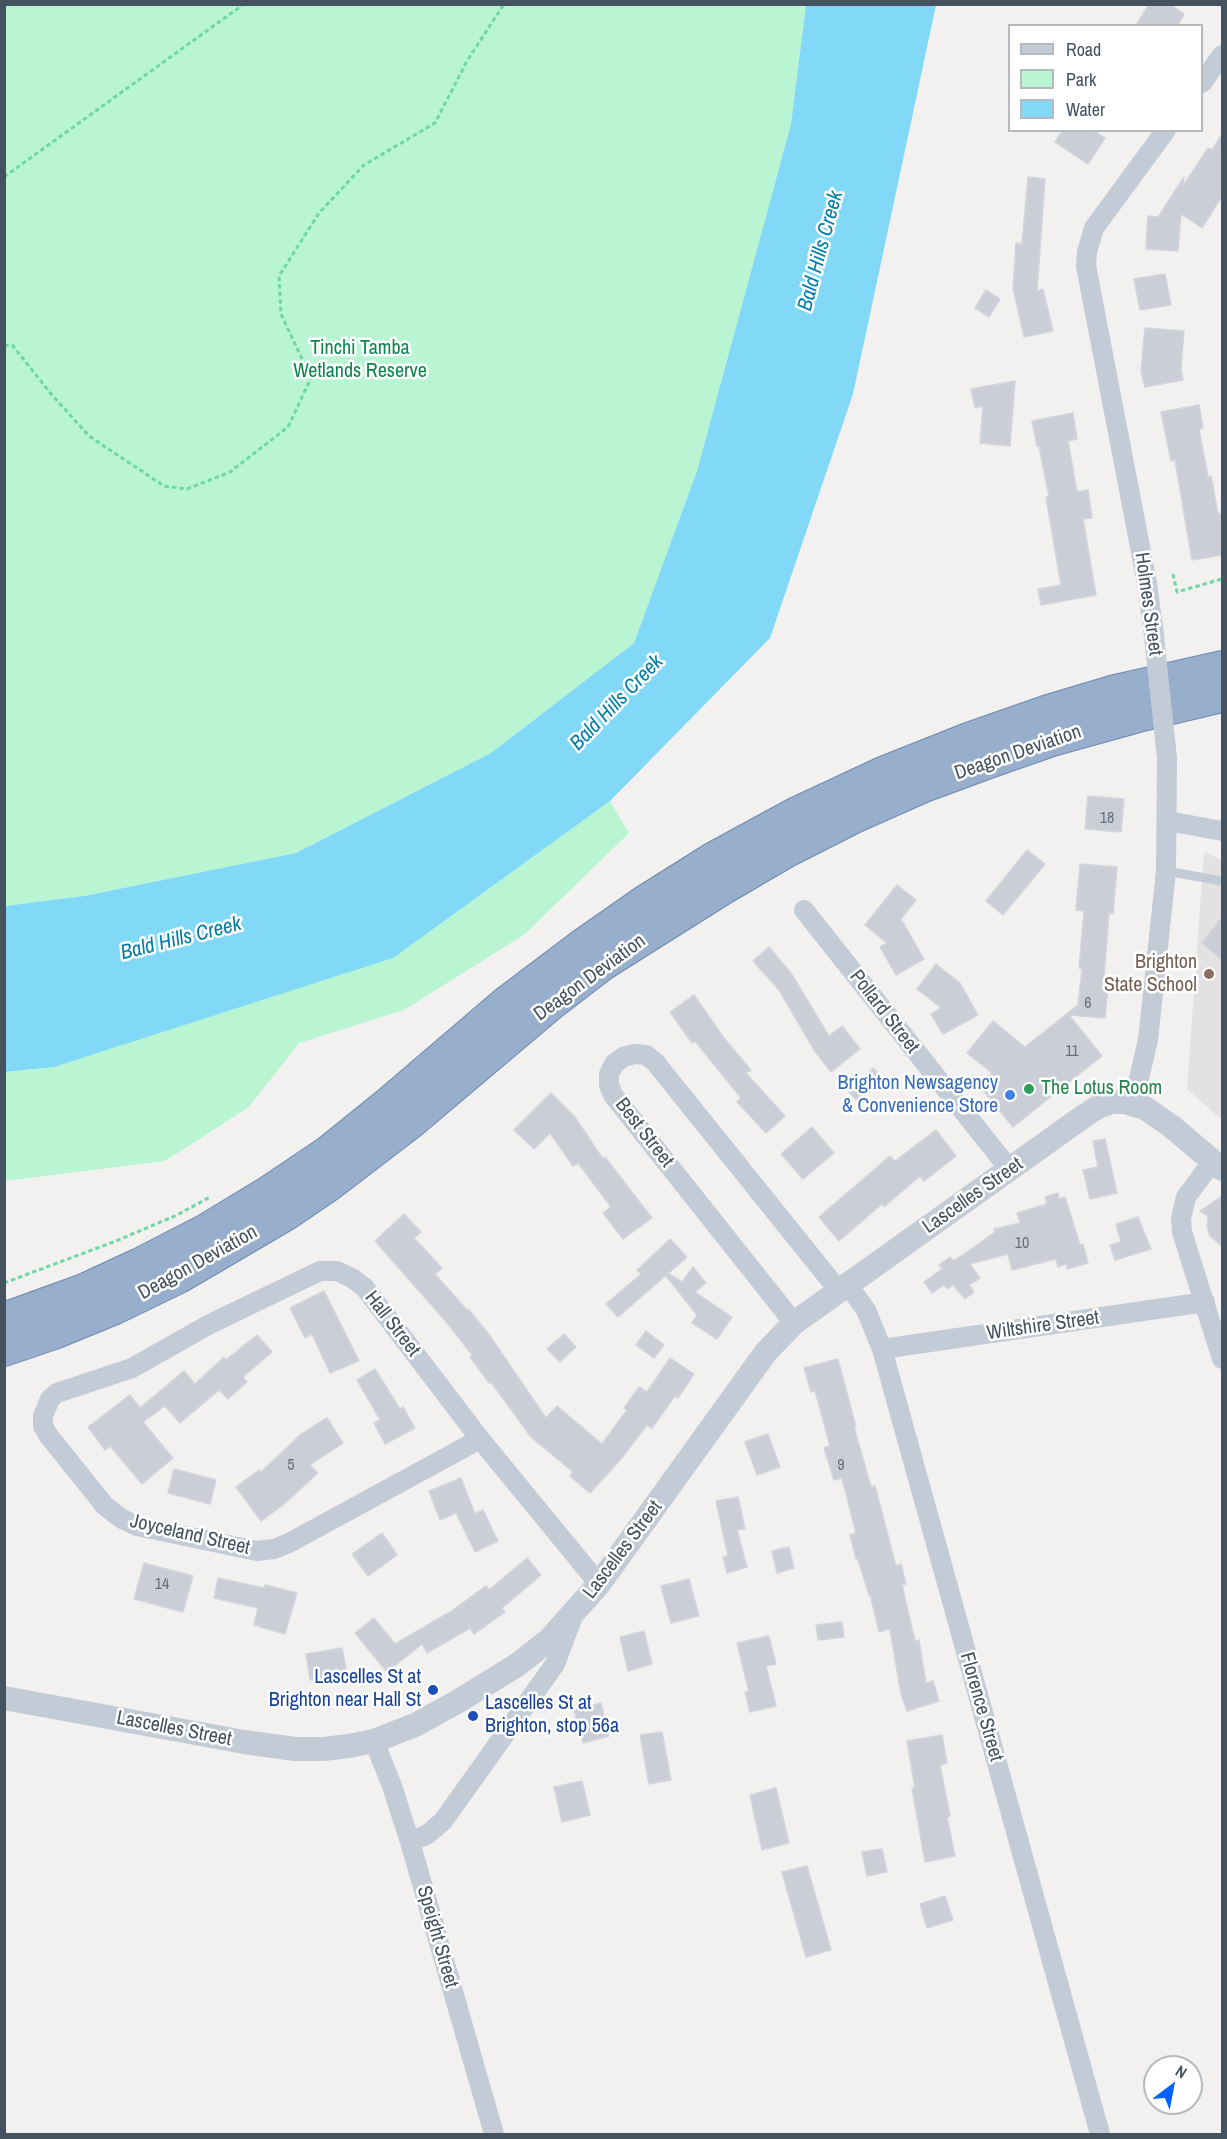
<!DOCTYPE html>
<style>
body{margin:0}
#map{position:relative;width:1227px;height:2139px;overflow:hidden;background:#f3f0f0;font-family:"Archivo Narrow",sans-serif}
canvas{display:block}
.frame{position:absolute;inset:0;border:6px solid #455260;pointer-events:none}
.legend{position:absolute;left:1008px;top:24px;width:195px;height:108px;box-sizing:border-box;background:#fff;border:2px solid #b5babf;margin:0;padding:8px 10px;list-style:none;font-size:18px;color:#455260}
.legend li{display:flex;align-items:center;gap:12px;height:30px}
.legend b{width:30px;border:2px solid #b5babf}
.north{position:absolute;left:1143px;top:2055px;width:60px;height:60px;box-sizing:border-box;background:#fff;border:2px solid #b5babf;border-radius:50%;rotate:32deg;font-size:16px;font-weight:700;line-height:24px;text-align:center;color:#455260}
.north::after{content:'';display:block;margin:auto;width:21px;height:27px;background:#0263fa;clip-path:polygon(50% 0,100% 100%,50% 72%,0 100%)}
</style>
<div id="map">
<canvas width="1227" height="2139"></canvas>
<div class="frame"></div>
<ul class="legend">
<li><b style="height:8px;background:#c2cbd6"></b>Road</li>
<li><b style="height:16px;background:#b9f5d3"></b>Park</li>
<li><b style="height:16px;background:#81d9f7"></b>Water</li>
</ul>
<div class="north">N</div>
</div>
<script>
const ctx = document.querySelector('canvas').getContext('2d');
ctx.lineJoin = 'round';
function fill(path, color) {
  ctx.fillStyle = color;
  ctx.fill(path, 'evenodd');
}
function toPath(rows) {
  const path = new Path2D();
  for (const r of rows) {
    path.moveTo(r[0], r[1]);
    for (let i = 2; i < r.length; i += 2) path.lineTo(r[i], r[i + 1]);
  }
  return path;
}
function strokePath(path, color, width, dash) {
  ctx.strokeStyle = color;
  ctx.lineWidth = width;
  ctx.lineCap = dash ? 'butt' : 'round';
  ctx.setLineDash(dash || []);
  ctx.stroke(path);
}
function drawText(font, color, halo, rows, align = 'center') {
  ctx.font = font + ' "Archivo Narrow",sans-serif';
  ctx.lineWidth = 5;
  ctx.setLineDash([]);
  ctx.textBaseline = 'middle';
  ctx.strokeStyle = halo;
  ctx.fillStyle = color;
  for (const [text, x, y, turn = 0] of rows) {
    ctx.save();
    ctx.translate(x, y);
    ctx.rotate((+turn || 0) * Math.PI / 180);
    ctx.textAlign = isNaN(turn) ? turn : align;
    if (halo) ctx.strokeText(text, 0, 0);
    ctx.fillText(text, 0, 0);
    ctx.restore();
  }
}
fill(toPath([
 [1204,852,1222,860,1222,1120,1187,1089]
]), '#e4e1e2');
fill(toPath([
 [4,5,806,5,791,124,697,471,634,643,491,753,296,853,84,896,5,906],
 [610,801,629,833,525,934,404,1010,299,1043,249,1107,165,1161,5,1181,4,1072,54,1067,392,958]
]), '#b9f5d3');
fill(toPath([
 [806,5,936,5,853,394,770,638,610,801,393,958,54,1067,5,1072,5,906,84,896,296,853,491,753,634,643,697,471,791,124]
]), '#81d9f7');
const building = toPath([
 [1149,4,1169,4,1184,14,1177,26,1136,26,1149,4],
 [1063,130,1093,130,1105,138,1088,164,1055,142,1063,130],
 [1222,134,1222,196,1202,228,1181,214,1178,251,1146,249,1148,216,1158,217,1184,177,1183,186,1208,148,1212,150,1222,134],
 [1028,177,1045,179,1037,291,1043,289,1053,331,1024,337,1013,288,1016,243,1022,244,1028,177],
 [1165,274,1171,305,1140,310,1134,279,1165,274],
 [986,290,1000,299,989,317,975,308,986,290],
 [1145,328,1184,331,1181,368,1183,380,1145,387,1141,371,1145,328],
 [1015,381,1010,446,980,443,983,406,975,408,971,389,1015,381],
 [1199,405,1203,428,1199,429,1208,477,1211,476,1218,514,1222,513,1222,555,1192,560,1175,460,1171,461,1161,412,1199,405],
 [1073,413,1077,439,1068,441,1077,492,1088,490,1092,518,1083,519,1096,595,1041,605,1038,589,1061,585,1046,497,1049,497,1039,446,1037,446,1032,421,1073,413],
 [1088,796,1124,799,1121,832,1085,829,1088,796],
 [1027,850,1045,864,1003,915,986,901,1027,850],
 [1080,864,1117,867,1113,914,1109,913,1104,977,1109,978,1105,1018,1069,1015,1102,1056,1013,1127,978,1084,992,1073,967,1053,993,1021,1025,1047,1078,1005,1082,969,1079,968,1084,911,1076,910,1080,864],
 [897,885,916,900,901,919,924,959,896,975,880,947,887,943,865,925,897,885],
 [1222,917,1222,960,1202,943,1222,917],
 [769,947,791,973,829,1036,842,1026,860,1049,831,1072,814,1050,779,990,753,961,769,947],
 [936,964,960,983,978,1015,943,1034,931,1014,941,1008,917,989,936,964],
 [694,995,724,1038,751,1070,746,1073,785,1116,766,1133,737,1102,741,1098,695,1041,692,1043,670,1012,694,995],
 [873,1068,884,1079,858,1102,848,1091,873,1068],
 [551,1093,575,1117,603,1159,605,1157,652,1218,623,1239,603,1213,611,1207,578,1163,573,1166,550,1133,534,1149,514,1130,551,1093],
 [812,1127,834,1153,803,1179,781,1154,812,1127],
 [936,1130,956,1156,924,1181,920,1176,884,1207,882,1204,839,1241,819,1217,890,1156,895,1161,936,1130],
 [1105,1139,1117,1193,1090,1199,1083,1170,1098,1167,1093,1141,1105,1139],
 [1058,1193,1059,1199,1065,1197,1080,1245,1083,1244,1088,1263,1067,1269,1066,1264,1058,1267,1056,1259,1012,1270,1008,1254,970,1264,980,1278,969,1285,974,1292,965,1299,953,1285,948,1289,944,1285,932,1293,924,1282,942,1269,939,1265,950,1257,953,1261,963,1255,995,1232,994,1229,1020,1223,1017,1213,1047,1204,1045,1197,1058,1193],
 [1222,1196,1222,1246,1210,1236,1207,1227,1208,1216,1200,1211,1222,1196],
 [404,1214,421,1232,414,1238,442,1268,435,1274,467,1310,468,1309,488,1333,546,1418,557,1406,602,1444,627,1410,624,1408,639,1387,647,1392,670,1358,694,1374,678,1398,675,1396,652,1428,647,1425,621,1459,590,1493,570,1476,573,1472,531,1437,491,1382,489,1383,470,1357,472,1355,448,1324,375,1241,404,1214],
 [1138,1217,1151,1249,1115,1260,1110,1245,1121,1242,1116,1224,1138,1217],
 [670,1239,686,1256,686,1258,618,1317,606,1304,641,1274,637,1270,670,1239],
 [693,1267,706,1283,695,1292,732,1317,717,1339,692,1323,697,1315,666,1276,669,1274,682,1282,693,1267],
 [324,1291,359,1361,330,1373,312,1334,305,1338,290,1308,324,1291],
 [646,1331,664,1345,654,1358,636,1345,646,1331],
 [564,1334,576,1347,560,1362,547,1349,564,1334],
 [257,1335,272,1352,243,1377,247,1382,228,1399,219,1390,180,1423,165,1406,143,1422,173,1458,142,1484,110,1446,105,1450,88,1427,130,1395,140,1408,184,1371,195,1384,224,1357,226,1360,257,1335],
 [838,1359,856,1427,854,1427,871,1487,875,1486,896,1566,901,1564,906,1584,902,1585,915,1641,919,1640,926,1683,933,1681,939,1701,907,1711,901,1694,890,1629,879,1632,870,1594,869,1595,858,1559,856,1559,850,1535,856,1533,842,1478,834,1480,824,1448,830,1446,815,1391,811,1392,804,1368,838,1359],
 [375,1369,400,1409,403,1407,415,1428,385,1444,374,1423,380,1420,357,1380,375,1369],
 [327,1418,343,1443,310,1465,318,1473,283,1505,261,1521,236,1487,259,1470,261,1472,300,1435,327,1418],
 [768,1434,780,1467,757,1475,745,1442,768,1434],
 [174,1469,216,1480,210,1504,168,1493,174,1469],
 [461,1478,475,1514,483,1510,498,1541,475,1552,456,1513,440,1520,429,1491,461,1478],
 [738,1497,745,1529,737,1530,747,1567,727,1573,723,1557,728,1556,716,1501,738,1497],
 [382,1533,397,1555,368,1576,352,1554,382,1533],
 [789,1547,794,1568,777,1573,772,1551,789,1547],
 [527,1558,541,1575,502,1608,505,1612,474,1634,470,1628,427,1653,422,1644,387,1672,355,1633,374,1618,395,1644,450,1612,486,1586,489,1590,527,1558],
 [144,1563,193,1576,183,1612,134,1599,144,1563],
 [218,1578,264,1588,265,1585,297,1593,285,1634,254,1625,258,1608,214,1598,218,1578],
 [689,1579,699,1616,671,1623,661,1586,689,1579],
 [842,1622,844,1637,818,1640,816,1625,842,1622],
 [644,1631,652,1664,628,1671,620,1637,644,1631],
 [769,1636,776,1664,766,1666,776,1706,750,1712,745,1692,749,1692,737,1643,769,1636],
 [342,1648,347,1674,310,1680,306,1654,342,1648],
 [601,1703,609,1736,583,1743,574,1710,601,1703],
 [662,1732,671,1780,649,1784,640,1735,662,1732],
 [942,1735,947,1763,940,1765,950,1816,947,1817,955,1856,925,1862,912,1788,915,1788,907,1741,942,1735],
 [582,1781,590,1815,562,1822,554,1787,582,1781],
 [776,1788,789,1843,762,1850,750,1795,776,1788],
 [882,1849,887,1872,867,1876,862,1852,882,1849],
 [807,1866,831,1950,806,1957,782,1872,807,1866],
 [945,1896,953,1920,927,1928,920,1904,945,1896]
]);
fill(building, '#cbced6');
strokePath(building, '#d3d5dc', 1.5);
const trunk = toPath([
 [4,1319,84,1290,140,1264,206,1230,267,1193,328,1152,390,1102,508,1001,581,946,644,902,714,858,795,814,885,772,968,739,1048,711,1115,691,1222,667],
 [4,1350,54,1333,115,1308,179,1277,288,1213,329,1185,410,1123,551,1004,603,964,722,889,787,851,852,818,924,786,989,762,1055,739,1138,716,1222,696]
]);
strokePath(trunk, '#6d8ab0', 34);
strokePath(toPath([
 [4,177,244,4],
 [4,345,13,346,52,395,89,436,164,486,187,489,230,472,288,427,311,378,281,314,279,276,319,213,364,165,435,123,467,61,504,4],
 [1173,574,1177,592,1222,579],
 [4,1283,116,1241,177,1215,210,1197]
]), '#6dd7a8', 3, [4.5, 3]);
strokePath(toPath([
 [1166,871,1222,881]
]), '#c2cbd6', 9);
strokePath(toPath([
 [1202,83,1222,55],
 [1153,627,1147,583,1086,266,1087,252,1094,228,1166,130],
 [1168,821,1222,831],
 [804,910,1010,1170],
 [1133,1104,1148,1040,1166,871,1167,758],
 [1213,1161,1186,1197,1181,1219,1182,1232,1222,1359],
 [848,1285,866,1310,882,1349,1100,2134],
 [794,1323,613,1095,609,1085,609,1074,614,1064,623,1057,635,1054,646,1055,655,1062,839,1291],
 [882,1349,1205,1302],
 [480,1439,289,1543,274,1549,257,1551,137,1526,122,1519,105,1506,48,1435,43,1426,43,1416,50,1399,57,1393,132,1368,210,1324,320,1271,337,1271,352,1278,365,1288,480,1439,599,1584],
 [374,1741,392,1786,410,1842,494,2134],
 [410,1842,428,1834,443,1821,555,1664,572,1619]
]), '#c2cbd6', 20);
strokePath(toPath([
 [4,1698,244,1742,295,1749,324,1749,349,1746,374,1741,415,1725,457,1702,517,1665,549,1640,599,1584,766,1352,794,1323,1084,1116,1098,1107,1112,1102,1125,1102,1145,1108,1171,1126,1222,1169]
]), '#c2cbd6', 24);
strokePath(trunk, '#97aecc', 32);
strokePath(toPath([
 [1153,627,1167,758]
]), '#c2cbd6', 20);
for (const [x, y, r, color] of [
 [1209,974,6,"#8d6e63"],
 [1029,1089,6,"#2e9e5b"],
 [1010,1095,6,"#3f7fe0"],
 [433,1690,6,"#1a4fb4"],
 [473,1716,6,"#1a4fb4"]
]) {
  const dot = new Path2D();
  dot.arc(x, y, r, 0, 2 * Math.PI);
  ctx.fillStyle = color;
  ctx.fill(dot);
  strokePath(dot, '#fff', 2);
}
drawText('16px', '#66717e', null, [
 ["18",1107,819],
 ["6",1088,1004],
 ["11",1072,1052],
 ["10",1022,1244],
 ["5",291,1466],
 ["9",841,1466],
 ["14",162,1585]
]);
drawText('20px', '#0b864f', '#fff', [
 ["Tinchi Tamba",360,349],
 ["Wetlands Reserve",360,372]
]);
drawText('20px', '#455260', '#fff', [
 ["Holmes Street",1148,604,82],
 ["Deagon Deviation",1018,753,-19],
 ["Deagon Deviation",590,978,-36],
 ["Pollard Street",884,1012,52],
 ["Best Street",644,1133,52],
 ["Lascelles Street",973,1196,-35],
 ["Deagon Deviation",198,1263,-29],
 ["Hall Street",392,1324,52],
 ["Wiltshire Street",1043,1326,-8],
 ["Joyceland Street",190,1535,13],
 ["Lascelles Street",623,1550,-53],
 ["Florence Street",981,1707,74],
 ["Lascelles Street",174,1729,11],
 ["Speight Street",437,1937,74]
]);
drawText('20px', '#785e54', '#fff', [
 ["Brighton",1197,963],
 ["State School",1197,986]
], 'right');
drawText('20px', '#366cbe', '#fff', [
 ["Brighton Newsagency",998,1084],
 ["& Convenience Store",998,1107]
], 'right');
drawText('20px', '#27864d', '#fff', [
 ["The Lotus Room",1041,1089]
], 'left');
drawText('20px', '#164399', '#fff', [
 ["Lascelles St at",421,1678],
 ["Brighton near Hall St",421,1701],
 ["Lascelles St at",485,1704,"left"],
 ["Brighton, stop 56a",485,1727,"left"]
], 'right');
drawText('italic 21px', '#027da7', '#fff', [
 ["Bald Hills Creek",821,251,-75],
 ["Bald Hills Creek",617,703,-46],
 ["Bald Hills Creek",181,939,-14]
]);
</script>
